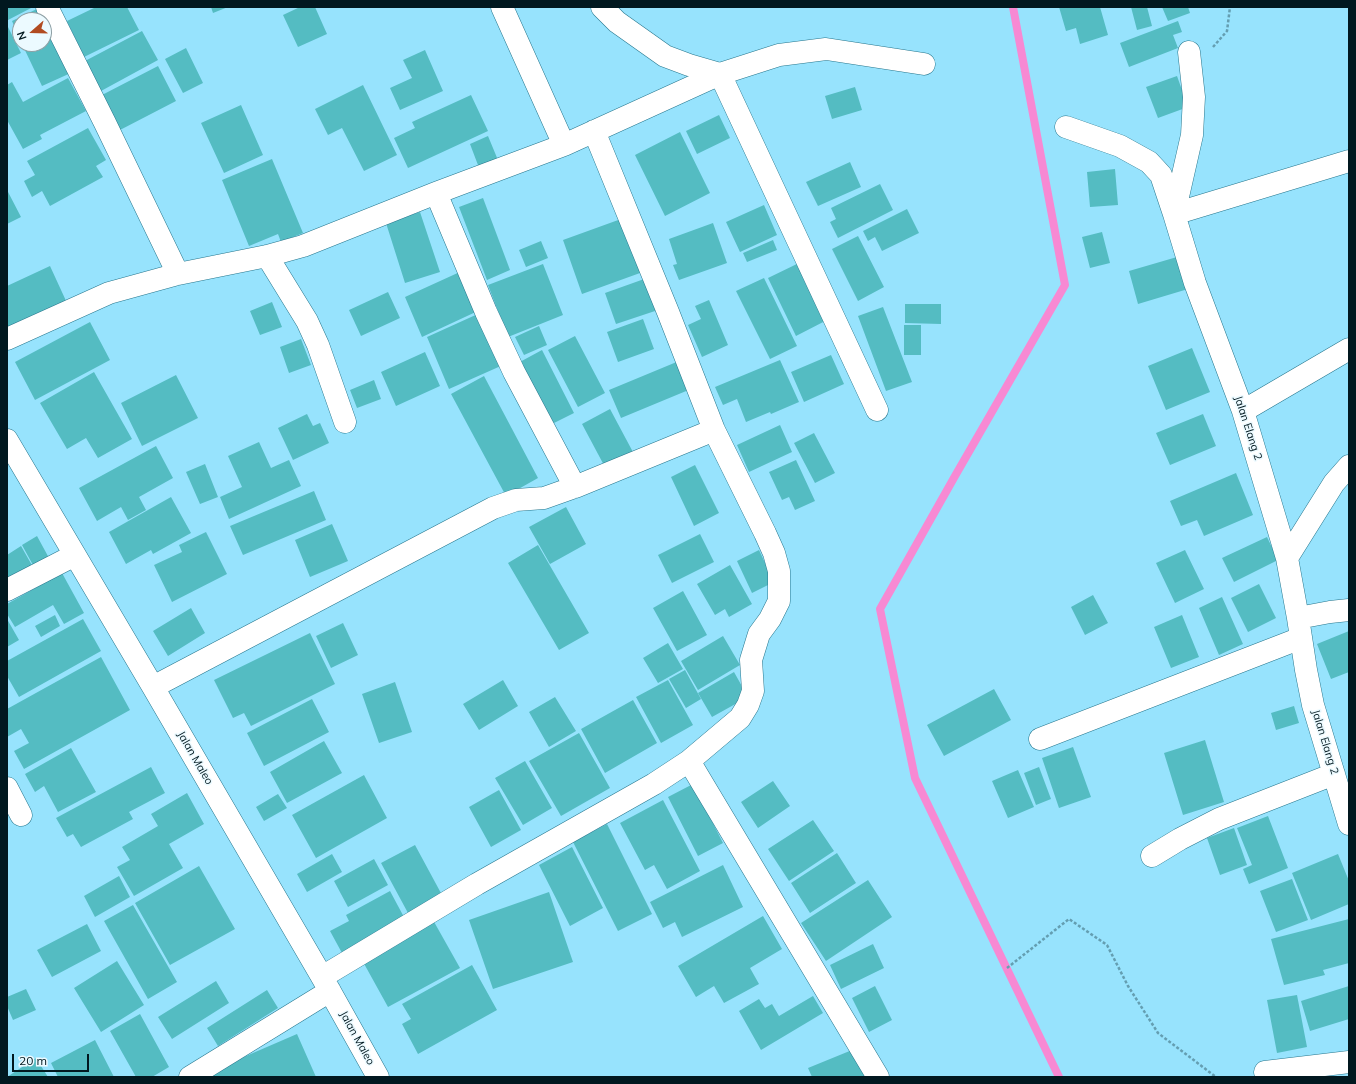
<!DOCTYPE html>
<style>
body{margin:0}
#map{position:relative;width:1356px;height:1084px;overflow:hidden;background:#97e3fd;font-family:Mulish,sans-serif}
canvas{display:block}
.frame{position:absolute;inset:0;border:8px solid #01181f;pointer-events:none}
.north{position:absolute;left:12px;top:12px;width:40px;height:40px;box-sizing:border-box;background:#ecfaff;border:1px solid #8ea0a5;border-radius:50%;rotate:250deg;font-size:11px;font-weight:700;line-height:16px;text-align:center;color:#01181f}
.north::after{content:'';display:block;margin:auto;width:14px;height:18px;background:#b14b21;clip-path:polygon(50% 0,100% 100%,50% 72%,0 100%)}
.scale{position:absolute;left:12px;top:1054px;width:77px;height:18px;box-sizing:border-box;border:2px solid #01181f;border-top:0;padding-left:5px;font-size:12px;line-height:14px;white-space:nowrap;color:#01181f;-webkit-text-stroke:3px #ecfaff;paint-order:stroke}
</style>
<div id="map">
<canvas width="1356" height="1084"></canvas>
<div class="frame"></div>
<div class="north">N</div>
<div class="scale">20 m</div>
</div>
<script>
const ctx = document.querySelector('canvas').getContext('2d');
ctx.lineJoin = 'round';
function toPath(rows) {
  const path = new Path2D();
  for (const r of rows) {
    path.moveTo(r[0], r[1]);
    for (let i = 2; i < r.length; i += 2) path.lineTo(r[i], r[i + 1]);
  }
  return path;
}
function strokePath(path, color, width, dash) {
  ctx.strokeStyle = color;
  ctx.lineWidth = width;
  ctx.lineCap = dash ? 'butt' : 'round';
  ctx.setLineDash(dash || []);
  ctx.stroke(path);
}
function fill(path, color) {
  ctx.fillStyle = color;
  ctx.fill(path, 'evenodd');
}
function drawText(font, color, halo, rows, align = 'center') {
  ctx.font = font + ' Mulish,sans-serif';
  ctx.lineWidth = 3;
  ctx.setLineDash([]);
  ctx.textBaseline = 'middle';
  ctx.strokeStyle = halo;
  ctx.fillStyle = color;
  for (const [text, x, y, turn = 0] of rows) {
    ctx.save();
    ctx.translate(x, y);
    ctx.rotate((+turn || 0) * Math.PI / 180);
    ctx.textAlign = isNaN(turn) ? turn : align;
    if (halo) ctx.strokeText(text, 0, 0);
    ctx.fillText(text, 0, 0);
    ctx.restore();
  }
}
strokePath(toPath([
 [1013,7,1065,285,955,476,880,609,915,778,1059,1077]
]), '#f789d3', 8);
fill(toPath([
 [7,7,33,7,8,20],
 [41,7,73,72,42,86,22,44,44,44,44,20,20,20,20,39,12,21],
 [96,7,127,7,139,30,84,57,67,21],
 [211,7,228,7,213,13],
 [300,7,315,7,327,34,298,47,283,15],
 [1059,7,1100,7,1108,35,1080,44,1076,28,1066,31],
 [1131,7,1147,7,1152,26,1137,30],
 [1162,7,1188,7,1190,13,1168,21],
 [1178,21,1182,32,1173,35,1178,48,1129,67,1120,43],
 [7,25,21,53,7,60],
 [142,31,158,60,101,91,85,61],
 [186,48,203,83,183,93,165,59],
 [425,50,443,91,400,110,390,88,412,78,403,60],
 [158,66,176,101,120,130,102,95],
 [1177,76,1188,107,1158,118,1146,87],
 [68,78,86,111,40,135,42,139,23,149,7,120,7,85,12,82,23,102],
 [363,85,397,155,364,171,342,128,328,135,315,109],
 [855,87,862,110,832,119,825,96],
 [471,95,488,131,408,168,394,138,415,128,412,122],
 [241,105,263,155,224,173,201,123],
 [719,115,730,138,697,154,686,131],
 [88,128,106,160,96,166,103,177,50,206,42,191,32,197,24,181,35,175,27,161],
 [680,132,710,193,665,216,635,155],
 [488,136,500,165,481,173,470,144],
 [272,159,303,233,281,242,278,234,249,246,222,180],
 [850,162,861,187,818,206,806,182],
 [1115,169,1118,205,1090,207,1087,172],
 [880,184,893,210,838,238,830,222,836,219,831,208],
 [7,190,21,217,7,224],
 [483,198,510,270,487,280,459,207],
 [764,205,777,235,740,252,726,222],
 [907,209,919,233,882,251,875,237,868,241,863,231],
 [420,212,440,272,405,283,386,223],
 [621,219,640,273,582,294,563,240],
 [713,223,727,263,679,280,673,265,677,264,669,239],
 [1102,232,1110,263,1090,268,1082,237],
 [858,236,884,287,858,301,832,249],
 [773,240,777,250,747,262,743,253],
 [541,241,548,258,526,267,519,250],
 [1177,257,1188,289,1138,304,1129,271],
 [801,262,829,319,796,336,768,278],
 [543,264,563,315,508,337,488,285],
 [50,266,67,303,7,331,7,286],
 [462,271,480,310,422,337,405,297],
 [647,278,658,310,616,324,605,293],
 [764,278,797,346,770,359,736,291],
 [388,292,400,318,361,336,349,310],
 [709,300,728,345,702,357,688,325,701,319,695,306],
 [272,302,282,327,260,335,250,311],
 [905,304,941,304,941,324,905,323],
 [883,307,912,382,886,391,858,316],
 [480,313,503,365,449,389,427,337],
 [643,319,654,349,618,362,607,332],
 [90,322,110,360,35,400,15,362],
 [904,325,921,325,921,355,904,355],
 [539,326,547,345,524,355,515,337],
 [575,336,605,393,578,407,548,350],
 [301,339,311,365,289,373,280,347],
 [1192,348,1210,392,1166,410,1148,366],
 [542,350,574,413,550,425,518,363],
 [425,352,440,386,396,406,381,372],
 [831,355,844,384,804,402,791,372],
 [780,360,799,402,771,414,770,412,746,422,737,399,723,405,715,387],
 [679,361,691,389,621,418,609,390],
 [94,372,132,439,98,458,86,438,67,449,40,403],
 [176,375,198,418,142,446,121,403],
 [484,376,538,478,506,496,451,394],
 [374,380,381,399,357,408,350,390],
 [610,409,634,454,606,469,582,424],
 [307,414,313,426,320,423,329,443,293,460,278,428],
 [1203,414,1216,446,1170,465,1156,433],
 [780,425,792,452,749,472,737,445],
 [814,433,835,473,815,483,794,443],
 [259,442,271,468,289,460,301,486,229,519,220,497,242,487,228,456],
 [156,446,173,478,139,497,146,510,128,520,121,507,97,521,79,488],
 [796,460,815,501,795,510,789,497,782,500,769,472],
 [205,464,218,497,200,504,186,472],
 [695,465,719,513,694,526,671,477],
 [1236,473,1253,515,1204,536,1197,520,1181,526,1170,501],
 [314,491,326,520,243,555,230,526],
 [171,497,191,533,153,554,151,550,126,564,109,532],
 [566,507,586,544,550,564,529,527],
 [332,524,348,561,310,577,295,540],
 [206,532,227,574,172,602,154,565,182,552,179,545],
 [700,534,714,562,672,583,658,555],
 [37,536,49,558,34,567,22,545],
 [1267,537,1278,560,1234,582,1222,558],
 [538,545,589,633,559,650,508,563],
 [21,546,33,567,7,582,7,555],
 [759,550,774,582,752,593,737,561],
 [1185,550,1204,589,1175,603,1156,563],
 [730,565,752,604,729,617,725,609,715,615,697,584],
 [62,573,84,613,64,624,53,605,15,627,7,614,7,604],
 [1259,584,1276,618,1248,632,1231,598],
 [683,591,707,635,677,651,653,608],
 [1093,595,1108,623,1085,635,1071,607],
 [1222,597,1243,644,1219,655,1199,608],
 [191,608,205,633,168,656,153,631],
 [55,615,60,626,41,637,35,626],
 [1182,615,1199,657,1171,668,1154,627],
 [7,619,19,640,7,647],
 [83,619,101,651,19,697,7,676,7,661],
 [343,623,358,655,331,668,316,636],
 [1349,631,1349,672,1331,679,1317,644],
 [310,633,335,684,251,726,244,713,233,718,214,680],
 [723,636,740,665,698,690,681,661],
 [668,643,683,669,658,683,643,658],
 [101,657,130,710,24,769,14,751,29,743,21,729,7,737,7,709],
 [685,670,701,699,686,708,669,679],
 [734,672,748,697,712,717,698,693],
 [503,680,518,706,479,730,463,704],
 [668,680,693,725,661,743,636,697],
 [395,682,412,732,379,743,362,694],
 [994,689,1011,720,944,756,927,725],
 [555,697,576,731,549,747,529,712],
 [312,699,329,732,264,766,247,733],
 [633,700,657,743,605,773,581,729],
 [1294,706,1299,723,1276,730,1271,713],
 [579,733,610,788,561,816,529,761],
 [1205,740,1224,802,1183,815,1164,753],
 [324,741,342,773,287,803,270,772],
 [1073,747,1091,797,1059,808,1042,758],
 [71,748,96,792,58,812,44,786,35,792,25,774],
 [525,761,552,808,523,825,495,778],
 [151,767,165,793,129,812,133,819,81,847,73,834,67,837,56,818],
 [1039,767,1051,799,1036,805,1024,773],
 [1018,770,1034,807,1008,818,992,781],
 [364,775,387,818,316,858,292,815],
 [773,781,790,806,758,828,741,802],
 [693,784,723,843,698,856,668,797],
 [499,790,521,830,491,847,469,807],
 [187,793,204,824,169,844,183,868,134,896,117,867,130,860,122,847,158,826,151,814],
 [278,794,287,808,264,821,256,807],
 [663,800,700,871,667,889,654,865,645,870,620,823],
 [1268,816,1288,868,1249,884,1243,869,1252,865,1237,828],
 [813,820,834,851,789,881,768,849],
 [607,824,652,914,618,931,573,842],
 [1234,828,1247,865,1220,875,1207,838],
 [415,845,442,895,408,913,381,863],
 [572,847,603,908,570,926,539,865],
 [837,853,856,883,810,913,791,883],
 [332,854,342,872,307,892,297,874],
 [1338,854,1349,881,1349,904,1311,920,1292,873],
 [374,859,388,885,348,907,334,881],
 [723,865,743,907,682,937,675,922,663,928,650,902],
 [199,866,235,929,170,965,135,903],
 [119,876,130,897,95,917,84,896],
 [1292,879,1308,920,1276,932,1260,891],
 [868,880,892,917,826,961,801,923],
 [390,891,405,919,342,953,330,931,349,921,346,915],
 [549,892,573,962,493,989,469,920],
 [133,905,177,982,148,999,104,921],
 [763,916,782,949,750,968,759,984,724,1003,714,986,696,997,678,966],
 [1349,919,1349,963,1323,970,1325,975,1284,985,1271,939],
 [433,920,460,968,388,1007,362,960],
 [87,924,101,951,52,977,37,950],
 [873,944,884,968,841,989,830,965],
 [117,961,144,1005,101,1032,74,988],
 [472,965,497,1010,418,1054,402,1024,411,1019,402,1004],
 [216,981,229,1003,172,1039,158,1017],
 [875,986,892,1020,869,1032,852,998],
 [1349,986,1349,1019,1310,1031,1301,1001],
 [26,989,36,1010,13,1020,7,1006,7,997],
 [267,990,278,1008,218,1046,207,1028],
 [1297,995,1307,1047,1277,1053,1267,1000],
 [813,996,823,1013,761,1050,739,1011,759,999,765,1008,772,1004,779,1016],
 [140,1014,169,1067,152,1077,136,1077,110,1031],
 [297,1034,316,1077,211,1077,209,1072],
 [95,1040,114,1077,58,1077,51,1063],
 [857,1048,868,1077,812,1077,808,1068],
 [36,1058,48,1077,7,1077]
]), '#54bcc2');
const minor = toPath([
 [47,7,105,123,178,274],
 [502,7,564,145],
 [602,7,617,22,665,56,689,65,720,74,877,410],
 [1066,127,1120,146,1149,162,1161,175,1174,214],
 [1349,161,1174,214,1195,283,1243,411,1287,558,1298,618,1306,670,1313,705,1349,824],
 [436,193,486,312,514,372,575,487],
 [1174,214,1192,135,1194,97,1189,52],
 [267,256,307,321,318,345,345,422],
 [7,339,109,293,178,274,267,256,303,246,436,193,564,145,720,74,779,55,826,49,924,64],
 [1243,411,1349,349],
 [7,440,153,687,322,977,378,1077],
 [1287,558,1334,483,1349,466],
 [7,590,75,555],
 [1298,618,1330,612,1349,610],
 [153,687,493,508,516,500,544,498,575,487,714,430],
 [1040,739,1301,638],
 [689,761,878,1077],
 [7,788,21,815],
 [1152,856,1180,839,1219,819,1334,774],
 [322,977,477,884,654,784,689,761,740,718,748,705,753,691,751,660,759,634,770,619,779,601,779,571,774,553,765,533,714,430,668,312,594,131],
 [1265,1072,1349,1062],
 [190,1077,330,991]
]);
strokePath(minor, '#26768d', 23);
strokePath(toPath([
 [1213,47,1227,31,1230,7],
 [1007,968,1069,919,1107,945,1128,986,1158,1033,1216,1077]
]), '#649eb1', 2.5, [3, 2]);
strokePath(minor, '#fff', 22);
drawText('11px', '#01181f', '#ecfaff', [
 ["Jalan Elang 2",1248,428,72],
 ["Jalan Elang 2",1325,742,73],
 ["Jalan Maleo",195,758,60],
 ["Jalan Maleo",357,1038,61]
]);
</script>
